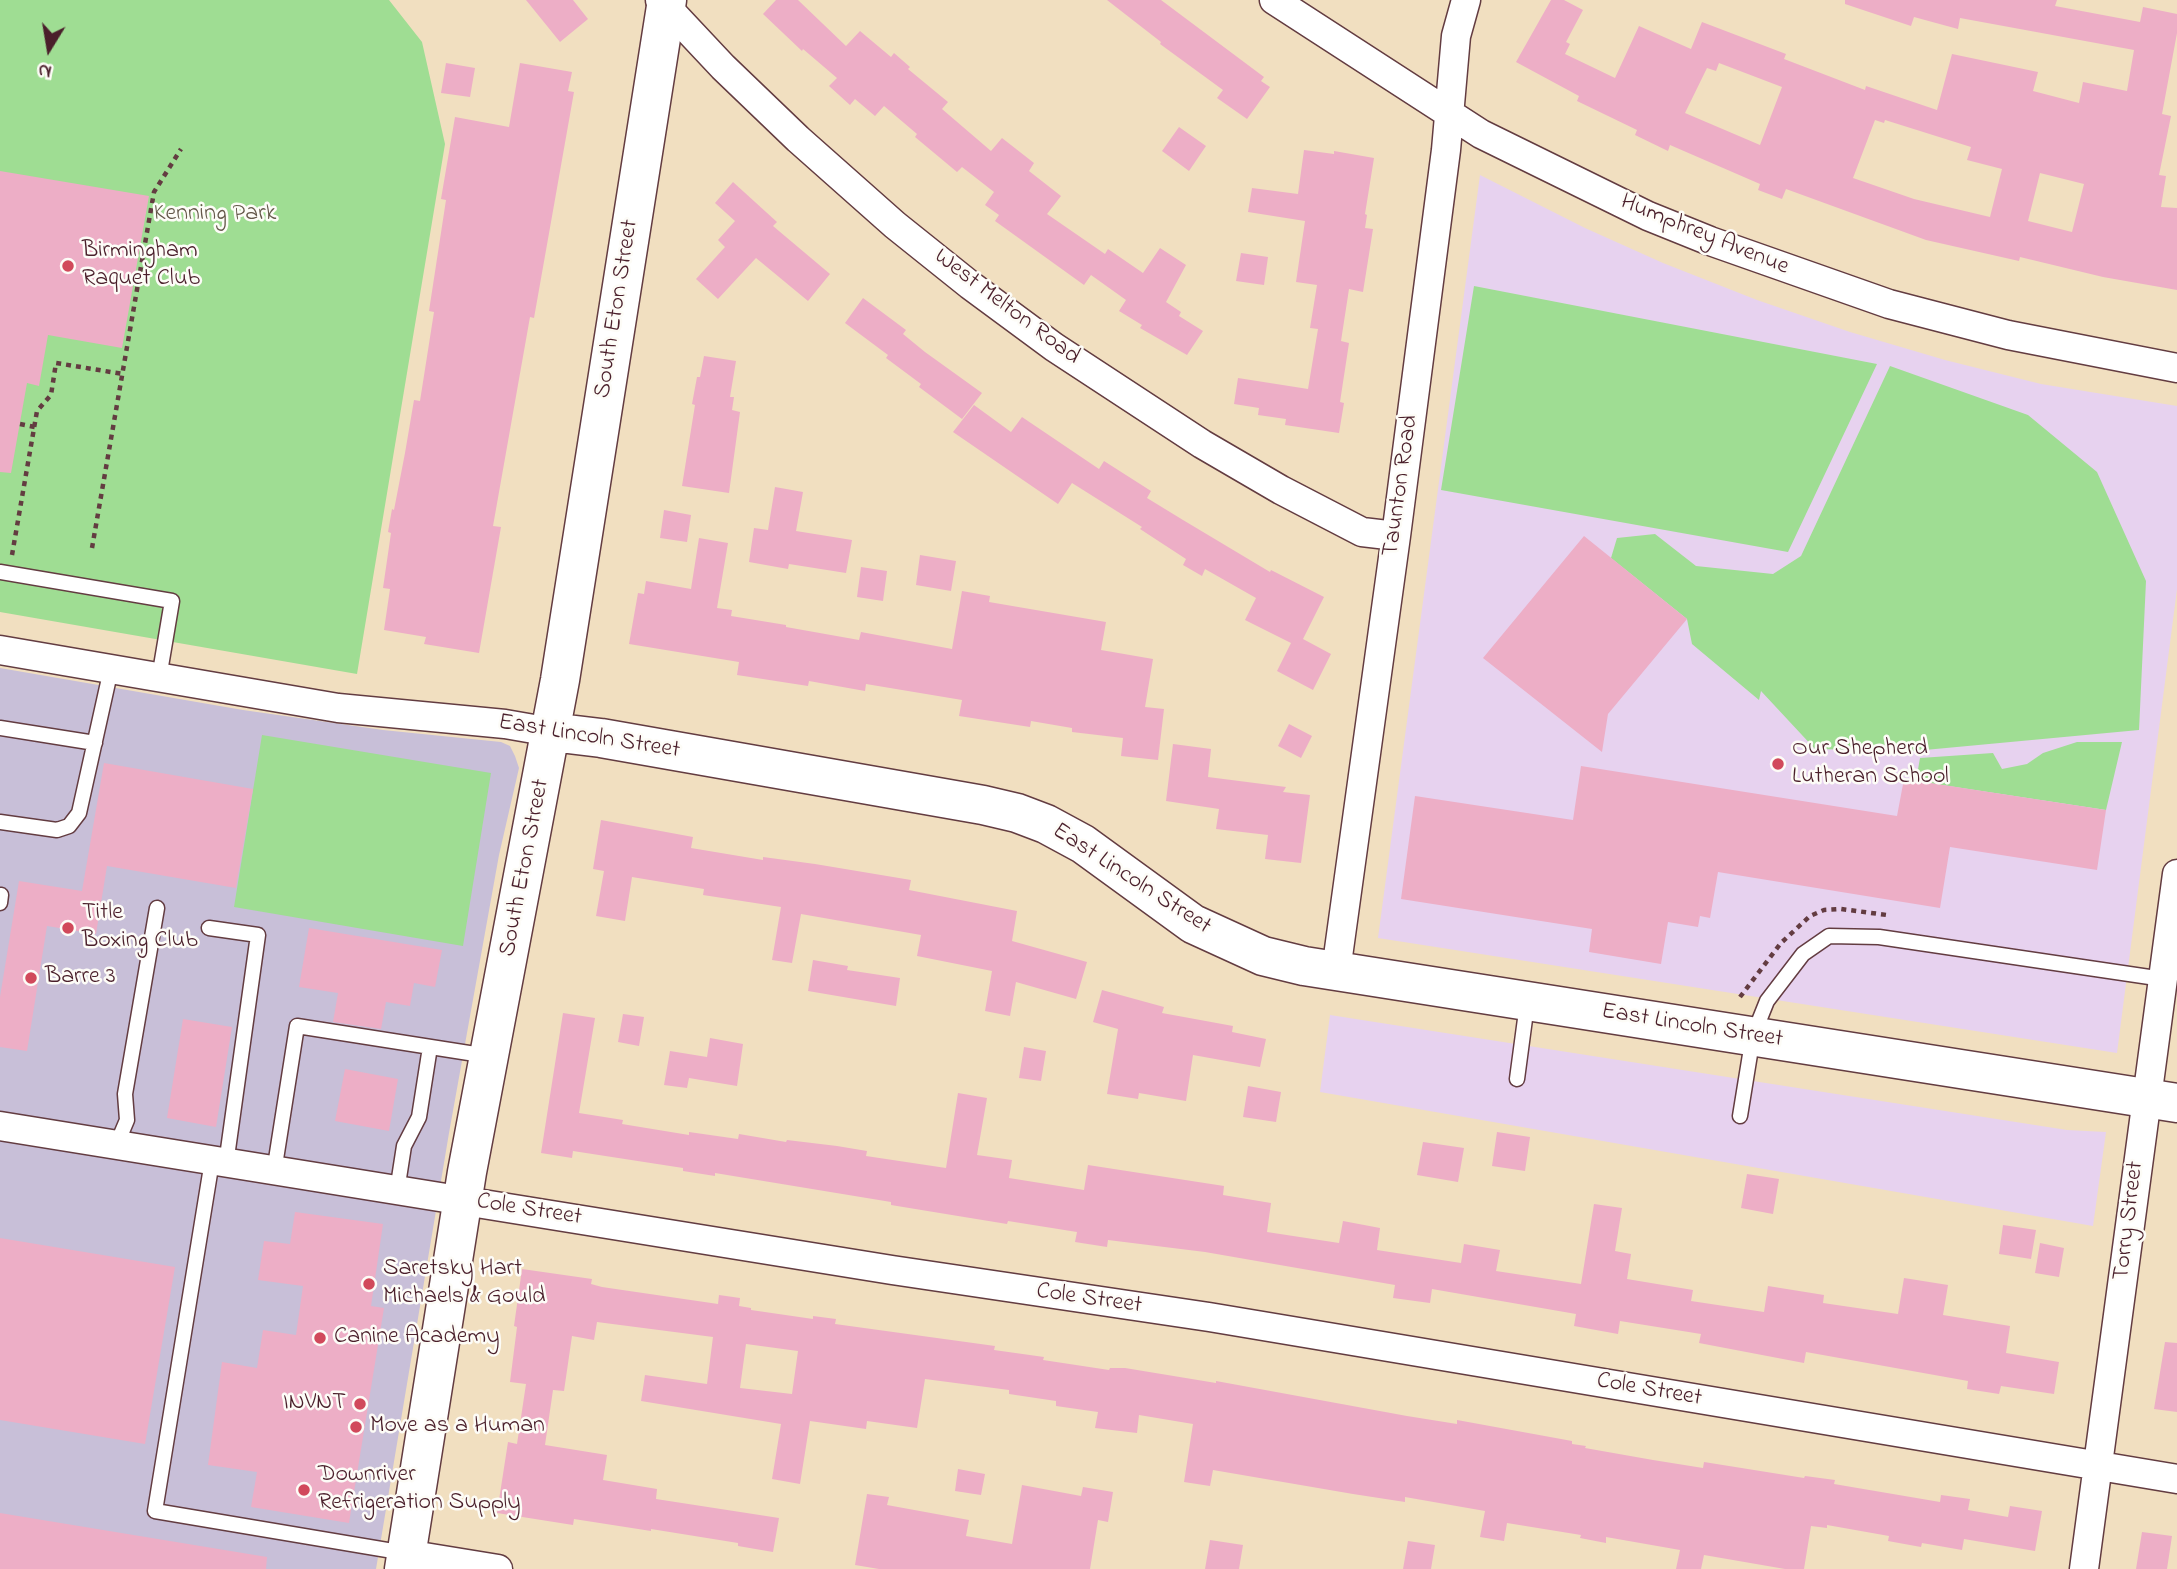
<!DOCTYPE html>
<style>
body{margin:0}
#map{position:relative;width:2177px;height:1569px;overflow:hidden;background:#f1dfc0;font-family:"Indie Flower",sans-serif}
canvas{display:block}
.north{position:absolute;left:14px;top:14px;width:70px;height:70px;-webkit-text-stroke:5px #fdfcf7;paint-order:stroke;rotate:191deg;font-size:19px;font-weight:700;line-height:28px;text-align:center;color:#4a1f2b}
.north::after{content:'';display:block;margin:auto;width:24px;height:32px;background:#4a1f2b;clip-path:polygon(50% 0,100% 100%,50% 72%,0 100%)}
</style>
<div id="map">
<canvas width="2177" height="1569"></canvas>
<div class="north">N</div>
</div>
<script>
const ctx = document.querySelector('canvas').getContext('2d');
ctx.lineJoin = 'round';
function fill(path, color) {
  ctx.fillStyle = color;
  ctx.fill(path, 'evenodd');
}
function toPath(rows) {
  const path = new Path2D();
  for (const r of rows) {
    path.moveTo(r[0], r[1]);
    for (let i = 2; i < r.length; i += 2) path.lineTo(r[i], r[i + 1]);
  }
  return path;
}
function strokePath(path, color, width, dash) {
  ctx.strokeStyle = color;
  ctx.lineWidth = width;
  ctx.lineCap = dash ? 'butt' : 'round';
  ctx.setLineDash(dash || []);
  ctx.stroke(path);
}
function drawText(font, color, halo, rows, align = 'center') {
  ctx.font = font + ' "Indie Flower",sans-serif';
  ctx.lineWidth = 5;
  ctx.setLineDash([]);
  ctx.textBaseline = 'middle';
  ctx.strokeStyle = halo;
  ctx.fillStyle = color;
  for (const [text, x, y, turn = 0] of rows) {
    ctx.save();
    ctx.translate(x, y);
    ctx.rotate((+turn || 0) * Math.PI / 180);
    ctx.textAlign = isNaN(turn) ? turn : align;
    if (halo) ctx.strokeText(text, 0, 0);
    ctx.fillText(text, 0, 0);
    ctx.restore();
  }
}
fill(toPath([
 [1480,175,1585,228,1663,263,1757,300,1850,332,1945,360,2041,384,2177,406,2177,589,2117,1053,1378,938],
 [1330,1015,2067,1130,2106,1132,2093,1226,1320,1092]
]), '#e7d2ef');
fill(toPath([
 [0,668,243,710,383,730,501,742,510,746,515,756,519,768,499,855,449,1133,376,1569,0,1569]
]), '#c8bfd8');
fill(toPath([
 [0,0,389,0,422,42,445,144,357,674,0,612],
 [1474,286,1877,364,1788,552,1441,490],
 [1890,366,2028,415,2097,472,2146,581,2139,730,1914,751,1815,749,1761,691,1759,700,1692,644,1687,619,1611,558,1617,538,1655,534,1696,566,1773,574,1801,556],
 [262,735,491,773,463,946,234,907],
 [2077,742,2122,742,2106,810,1916,781,1920,758,1993,753,2002,769,2027,764,2043,753]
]), '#9fdd93');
fill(toPath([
 [526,0,573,0,588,19,560,42],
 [776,0,798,0,846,46,860,31,891,57,894,53,910,67,908,69,948,102,942,109,991,151,1002,138,1034,163,1029,171,1061,196,1047,214,1105,254,1108,249,1143,273,1160,248,1186,265,1166,302,1181,312,1179,316,1203,331,1187,355,1140,328,1142,325,1119,311,1126,300,1091,275,1084,285,995,221,999,215,985,205,994,192,962,167,957,172,915,137,917,134,884,106,875,116,855,99,850,105,829,86,837,78,803,49,802,51,763,14],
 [1107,0,1161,0,1264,77,1261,81,1270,87,1247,119,1217,98,1223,90,1160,44,1161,42],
 [1551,0,1564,0,1583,10,1566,42,1570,44,1565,54,1615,78,1639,26,1691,49,1702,22,1786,54,1784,59,1865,90,1866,86,1937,110,1952,54,2038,72,2033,91,2079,103,2083,82,2127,91,2134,50,1960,18,1958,29,1914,17,1911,26,1845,4,1845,0,2057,0,2055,6,2140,22,2143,7,2177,14,2177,33,2162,114,2171,116,2159,175,2166,176,2161,207,2177,208,2177,290,2103,277,2020,257,2019,261,1926,240,1786,189,1782,199,1758,190,1760,184,1670,145,1668,151,1635,135,1637,130,1577,101,1579,96,1516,62],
 [1719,63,1782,87,1760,145,1685,113,1707,68,1716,71],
 [1875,120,1884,123,1885,120,1971,147,1967,160,2002,169,1990,217,1914,199,1853,178],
 [2040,173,2084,184,2072,232,2028,221],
 [446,63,475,68,470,97,441,93],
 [520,63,572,72,568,91,574,92,534,318,530,317,493,526,501,527,479,653,424,644,426,637,384,630,390,589,383,588,391,533,388,532,392,509,394,510,405,453,414,400,420,401,434,312,429,311,446,200,441,199,455,117,509,127],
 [1179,127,1206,146,1189,171,1162,151],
 [1304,150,1334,154,1334,151,1374,158,1365,214,1367,215,1365,228,1373,229,1363,292,1349,289,1341,341,1349,343,1340,402,1344,403,1339,433,1285,425,1286,419,1258,415,1259,408,1234,404,1238,378,1308,389,1318,329,1310,328,1317,285,1296,282,1305,221,1248,212,1252,188,1298,194],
 [0,171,149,196,122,348,48,335,39,386,27,383,11,473,0,472],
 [733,182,777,222,773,226,830,274,808,301,756,258,718,299,696,279,725,247,718,240,735,221,715,203],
 [1241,253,1268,257,1264,285,1236,281],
 [863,298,906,330,903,334,925,352,982,393,962,419,919,387,921,384,886,358,888,355,845,323],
 [704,356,736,361,730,397,734,397,732,410,740,412,729,493,682,486,695,405,692,404,697,377,700,377],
 [974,405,1011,432,1022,417,1099,469,1104,461,1151,491,1147,498,1183,520,1270,572,1271,570,1324,597,1303,639,1331,654,1313,690,1277,671,1291,643,1245,620,1256,598,1205,569,1202,576,1183,565,1186,559,1140,529,1142,527,1072,483,1058,504,953,432],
 [775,487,803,492,796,531,852,540,846,573,789,564,788,569,749,562,754,528,768,530],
 [664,510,691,515,687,542,660,538],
 [1584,536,1687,619,1608,714,1602,752,1483,658],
 [699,538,728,543,717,608,732,610,731,616,786,625,786,627,859,640,861,632,952,649,962,591,990,596,989,602,1106,622,1101,650,1153,659,1145,707,1164,709,1158,760,1121,756,1123,738,1072,732,1072,728,1031,721,1030,727,959,716,962,700,866,684,865,691,809,681,808,686,750,677,737,675,739,662,629,644,638,593,644,594,646,581,691,589],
 [920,555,956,561,951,591,916,585],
 [861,567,887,571,883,601,857,597],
 [1289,724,1312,736,1301,758,1278,746],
 [1173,744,1211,749,1208,777,1286,787,1283,792,1310,795,1301,863,1265,859,1268,835,1216,829,1219,809,1166,801],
 [104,763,253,789,236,888,107,866,96,934,47,926,27,1051,0,1047,0,997,19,881,82,891],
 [1581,766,1897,816,1904,779,2106,810,2097,870,1950,847,1940,908,1718,872,1710,918,1700,916,1698,927,1668,922,1661,964,1589,952,1592,929,1401,899,1415,796,1573,820],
 [601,820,693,837,691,848,763,860,763,857,815,864,911,880,909,890,1017,911,1012,941,1087,962,1076,999,1016,982,1010,1016,985,1011,992,971,917,956,921,935,801,914,792,963,772,960,781,907,703,895,704,889,632,877,625,921,596,916,604,871,593,869],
 [309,928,442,950,435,987,414,983,410,1006,386,1002,381,1029,333,1022,338,993,299,987],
 [813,960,848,966,847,970,900,978,896,1006,808,991],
 [1102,990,1164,1007,1162,1013,1233,1026,1232,1032,1266,1039,1260,1067,1193,1055,1186,1101,1139,1093,1138,1099,1107,1094,1118,1029,1093,1022],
 [563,1013,595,1018,579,1113,623,1120,622,1124,689,1135,689,1132,738,1139,739,1134,786,1142,787,1140,837,1146,867,1151,866,1156,946,1168,958,1093,987,1098,977,1155,1012,1160,1009,1178,1084,1190,1088,1165,1224,1186,1223,1195,1271,1203,1267,1232,1339,1243,1343,1221,1380,1228,1377,1250,1461,1263,1464,1244,1500,1250,1496,1271,1581,1284,1594,1204,1622,1208,1615,1251,1631,1254,1627,1279,1693,1290,1691,1301,1764,1312,1768,1286,1824,1295,1823,1303,1898,1314,1904,1278,1948,1285,1943,1315,2010,1326,2006,1353,2059,1362,2054,1394,2001,1386,1999,1394,1967,1389,1968,1381,1806,1352,1804,1363,1699,1343,1701,1334,1620,1321,1618,1334,1574,1326,1576,1314,1432,1289,1430,1303,1393,1298,1395,1285,1205,1252,1108,1240,1107,1247,1075,1242,1077,1232,1008,1221,1007,1224,958,1216,891,1205,891,1202,715,1173,715,1176,683,1171,683,1168,573,1151,572,1158,541,1153],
 [623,1014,644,1017,639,1046,618,1042],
 [183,1019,232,1027,216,1127,167,1118],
 [710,1038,743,1044,737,1086,689,1078,687,1088,664,1085,670,1051,707,1057],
 [1024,1047,1046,1051,1041,1081,1019,1078],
 [345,1069,398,1079,389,1131,335,1121],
 [1248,1086,1281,1092,1276,1122,1243,1117],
 [1497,1132,1530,1137,1525,1171,1492,1166],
 [1423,1142,1464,1148,1458,1182,1417,1175],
 [1747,1174,1779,1179,1773,1214,1741,1208],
 [295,1212,383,1224,371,1306,384,1308,349,1523,251,1507,257,1472,208,1465,222,1362,257,1368,263,1330,296,1335,303,1286,258,1280,264,1241,290,1244],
 [2003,1225,2036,1230,2031,1259,1999,1254],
 [0,1238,175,1267,145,1444,0,1420],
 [2040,1243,2064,1248,2059,1277,2035,1273],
 [522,1269,592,1279,591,1284,602,1287,718,1304,719,1295,740,1298,739,1306,751,1308,751,1310,813,1319,813,1316,836,1319,835,1324,995,1346,994,1350,1044,1357,1043,1360,1109,1370,1110,1368,1125,1368,1216,1383,1216,1381,1407,1416,1457,1424,1457,1420,1572,1441,1572,1444,1586,1446,1585,1448,1653,1460,1703,1468,1704,1462,1804,1478,1805,1476,1835,1480,1834,1484,1940,1502,1941,1495,1970,1499,1968,1510,2008,1517,2010,1506,2042,1511,2035,1551,1964,1539,1962,1550,1922,1543,1921,1547,1888,1541,1889,1536,1827,1525,1827,1528,1811,1526,1804,1569,1785,1569,1704,1555,1701,1569,1676,1569,1680,1550,1606,1537,1606,1543,1580,1538,1581,1535,1507,1523,1504,1541,1480,1537,1485,1511,1405,1497,1405,1502,1353,1494,1213,1470,1210,1486,1184,1482,1193,1424,1139,1415,1137,1433,1095,1428,1098,1412,1056,1406,1056,1401,1009,1394,1009,1390,925,1379,917,1428,867,1421,866,1429,810,1421,800,1484,772,1479,781,1424,641,1401,645,1375,707,1384,713,1337,597,1322,594,1340,572,1336,564,1391,553,1390,545,1445,607,1455,603,1480,657,1489,656,1499,779,1518,773,1552,738,1546,738,1543,651,1529,651,1531,574,1519,573,1525,497,1513,508,1442,517,1444,526,1384,510,1382,517,1327,514,1326],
 [746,1344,798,1351,792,1394,740,1388],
 [2165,1342,2177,1343,2177,1412,2154,1409],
 [958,1469,985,1474,981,1495,955,1491],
 [1022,1485,1081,1496,1083,1487,1113,1492,1108,1522,1098,1520,1090,1569,879,1569,855,1565,867,1494,889,1497,887,1505,969,1520,966,1536,1012,1544],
 [0,1513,267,1557,266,1569,0,1569],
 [2142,1532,2172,1536,2167,1569,2136,1569],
 [1210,1540,1243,1545,1239,1569,1205,1569],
 [1408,1541,1435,1545,1431,1569,1403,1569]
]), '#edaec6');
const lane = toPath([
 [0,572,172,601,159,678],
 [0,728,95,743],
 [0,822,57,830,69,826,79,813,111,669],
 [0,903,1,895],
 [209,928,258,935,226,1164],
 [1517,1079,1527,1004],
 [1740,1116,1753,1036,1767,1001,1803,954,1829,936,1879,937,2163,979],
 [116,1146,127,1120,125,1094,157,908],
 [212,1161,155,1511,405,1553],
 [274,1172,297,1026,488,1056],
 [397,1191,404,1146,419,1117,430,1047]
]);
const street = toPath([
 [660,0,723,67,798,139,895,225,970,285,1054,347,1202,444,1281,490,1362,532,1396,536],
 [1274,0,1481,134,1648,216,1710,241,1889,304,2008,335,2177,368],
 [0,650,338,708,505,724,551,732],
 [1336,971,1396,536,1446,150,1456,36,1466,0],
 [0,1126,892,1270,1209,1317,2177,1479],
 [406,1554,498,1569],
 [2084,1569,2177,874]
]);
const secondary = toPath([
 [551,732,601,738,983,805,1017,813,1046,824,1083,844,1193,924,1263,956,1304,966,2177,1103],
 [404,1569,467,1172,560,680,667,0]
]);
strokePath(lane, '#633c41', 17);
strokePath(street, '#633c41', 31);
strokePath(secondary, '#633c41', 41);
strokePath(toPath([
 [20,424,35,427],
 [92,548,154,192,181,149],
 [12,555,37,411,51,395,56,363,123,374],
 [1740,997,1781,943,1810,916,1824,910,1841,909,1887,915]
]), '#633c41', 4.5, [5, 5]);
strokePath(lane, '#fff', 14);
strokePath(street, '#fff', 28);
strokePath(secondary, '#fff', 38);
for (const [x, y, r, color] of [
 [68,266,7,"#d1495b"],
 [1778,764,7,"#d1495b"],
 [68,928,7,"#d1495b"],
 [31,978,7,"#d1495b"],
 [369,1284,7,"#d1495b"],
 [320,1338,7,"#d1495b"],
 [360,1404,7,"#d1495b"],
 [356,1427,7,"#d1495b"],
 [304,1490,7,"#d1495b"]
]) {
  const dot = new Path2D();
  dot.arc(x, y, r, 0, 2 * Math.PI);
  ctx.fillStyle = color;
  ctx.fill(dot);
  strokePath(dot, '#fdfcf7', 2.5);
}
drawText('24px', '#64584a', '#fdfcf7', [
 ["Kenning Park",215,215]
]);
drawText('24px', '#4a1f2b', '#fdfcf7', [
 ["Humphrey Avenue",1704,236,22],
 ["West Melton Road",1006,308,37],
 ["South Eton Street",618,309,-81],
 ["Taunton Road",1402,486,-82],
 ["East Lincoln Street",589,738,9],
 ["South Eton Street",526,868,-79],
 ["East Lincoln Street",1131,880,33],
 ["East Lincoln Street",1692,1027,9],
 ["Cole Street",529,1211,9],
 ["Torry Street",2130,1221,-83],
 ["Cole Street",1089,1300,8],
 ["Cole Street",1649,1391,10]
]);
drawText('24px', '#4a1f2b', '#fdfcf7', [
 ["Birmingham",82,252],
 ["Raquet Club",82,280],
 ["Our Shepherd",1792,750],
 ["Lutheran School",1792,778],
 ["Title",82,914],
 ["Boxing Club",82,942],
 ["Barre 3",45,978],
 ["Saretsky Hart",383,1270],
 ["Michaels & Gould",383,1298],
 ["Canine Academy",334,1338],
 ["INVNT",346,1404,"right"],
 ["Move as a Human",370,1427],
 ["Downriver",318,1476],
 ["Refrigeration Supply",318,1504]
], 'left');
</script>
